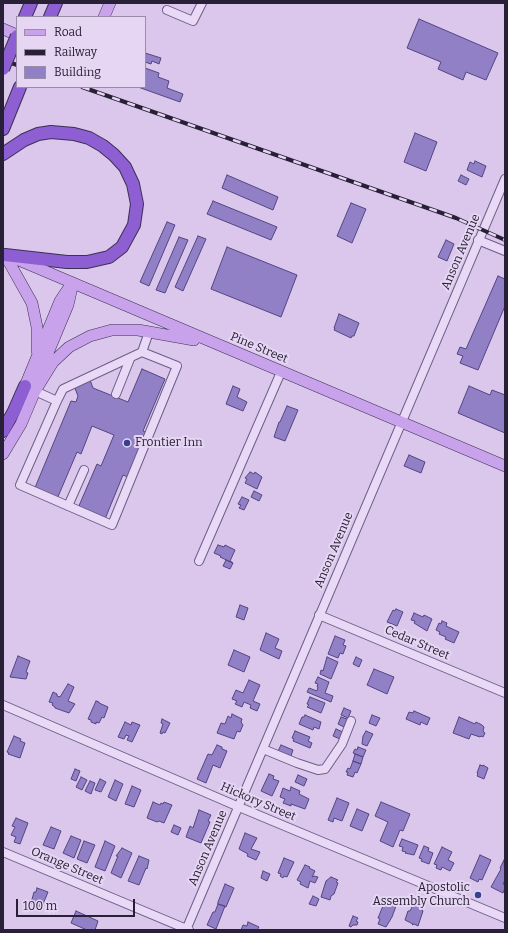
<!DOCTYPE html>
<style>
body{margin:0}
#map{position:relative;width:508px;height:933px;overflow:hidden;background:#dac7eb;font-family:Bitter,serif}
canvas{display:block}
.frame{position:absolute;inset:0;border:4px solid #272036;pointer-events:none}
.legend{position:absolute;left:16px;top:16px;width:130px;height:72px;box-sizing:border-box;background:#e6d6f3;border:1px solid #9a8da7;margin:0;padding:5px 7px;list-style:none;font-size:12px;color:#272036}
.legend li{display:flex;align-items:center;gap:8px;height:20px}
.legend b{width:20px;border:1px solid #9a8da7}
.scale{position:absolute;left:16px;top:899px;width:119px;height:18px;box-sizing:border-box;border:2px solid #272036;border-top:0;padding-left:5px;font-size:12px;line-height:14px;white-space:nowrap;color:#272036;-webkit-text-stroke:3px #e6d6f3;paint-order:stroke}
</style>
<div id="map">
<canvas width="508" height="933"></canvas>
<div class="frame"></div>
<ul class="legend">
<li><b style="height:5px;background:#c8a2ea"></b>Road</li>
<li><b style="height:5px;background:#272036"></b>Railway</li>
<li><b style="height:11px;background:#9180c6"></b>Building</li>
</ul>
<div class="scale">100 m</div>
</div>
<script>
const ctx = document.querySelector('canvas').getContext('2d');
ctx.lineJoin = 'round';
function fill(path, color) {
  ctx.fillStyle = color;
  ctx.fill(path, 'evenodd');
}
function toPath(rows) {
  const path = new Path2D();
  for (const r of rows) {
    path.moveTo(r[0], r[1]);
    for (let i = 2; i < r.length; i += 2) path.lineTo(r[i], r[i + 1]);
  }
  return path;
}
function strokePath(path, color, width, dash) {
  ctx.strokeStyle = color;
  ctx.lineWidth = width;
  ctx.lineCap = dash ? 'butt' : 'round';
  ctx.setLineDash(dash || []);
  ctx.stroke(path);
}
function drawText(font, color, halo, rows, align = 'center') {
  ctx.font = font + ' Bitter,serif';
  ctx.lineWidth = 4;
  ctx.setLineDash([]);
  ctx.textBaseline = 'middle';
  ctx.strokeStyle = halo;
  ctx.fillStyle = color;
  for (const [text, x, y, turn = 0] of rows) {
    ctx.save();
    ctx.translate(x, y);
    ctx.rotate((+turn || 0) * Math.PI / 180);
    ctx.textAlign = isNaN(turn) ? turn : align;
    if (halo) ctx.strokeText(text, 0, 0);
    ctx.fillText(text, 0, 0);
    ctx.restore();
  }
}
const building = toPath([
 [419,19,498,53,486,80,466,72,463,80,438,69,441,62,407,48,419,19],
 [145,53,161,58,159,64,152,61,151,64,145,62,145,53],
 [145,68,159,73,158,77,169,81,167,88,183,94,180,102,138,87,145,87,145,68],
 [415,133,437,142,426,171,404,162,415,133],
 [475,161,486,166,482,177,467,170,470,162,474,164,475,161],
 [227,175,278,197,273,210,222,188,227,175],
 [461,175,469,179,466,185,458,181,461,175],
 [213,201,277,227,271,240,207,214,213,201],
 [351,203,366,209,352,243,337,236,351,203],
 [167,222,175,225,149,286,140,282,167,222],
 [198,236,206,239,183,291,175,287,198,236],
 [179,237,188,240,165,293,156,290,179,237],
 [446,240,454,244,447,261,438,257,446,240],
 [227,247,297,275,281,317,211,289,227,247],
 [498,276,505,279,505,306,478,370,460,363,463,356,457,354,460,347,466,349,498,276],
 [339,314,359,323,354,336,352,336,351,338,334,330,335,328,334,328,339,314],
 [142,369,165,379,143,431,148,433,130,478,123,475,105,519,78,508,97,464,101,466,114,435,92,426,81,454,77,452,57,499,34,490,71,401,76,402,78,396,74,386,90,380,93,388,128,402,142,369],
 [233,386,240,389,237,397,247,402,243,411,226,404,233,386],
 [469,386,490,395,492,390,505,395,505,433,458,413,469,386],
 [287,406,298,410,285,441,274,437,279,422,280,422,287,406],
 [409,455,425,462,421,473,404,466,409,455],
 [250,472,254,474,255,472,262,477,257,489,245,483,247,479,245,478,250,472],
 [254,491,262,495,259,501,251,497,254,491],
 [242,497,249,500,244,510,239,508,241,505,238,504,242,497],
 [218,545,224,547,225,545,235,550,230,561,233,563,220,557,221,556,214,553,218,545],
 [226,560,233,563,230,569,223,566,226,560],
 [240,605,248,608,244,620,236,617,240,605],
 [396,609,403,612,397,626,387,622,393,610,395,611,396,609],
 [414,613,423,617,424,615,432,619,427,631,414,623,415,621,411,620,414,613],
 [442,621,447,623,446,626,459,632,454,643,445,639,446,637,439,634,440,632,436,630,439,623,441,624,442,621],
 [266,633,279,639,275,648,282,651,279,659,260,650,266,633],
 [335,636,345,640,343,645,346,646,343,654,340,653,338,658,328,654,335,636],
 [234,650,250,657,244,672,228,665,234,650],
 [18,656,30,661,26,672,28,673,26,679,10,677,18,656],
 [327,657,338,662,331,679,320,674,321,670,323,671,327,657],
 [356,657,362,660,359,667,353,664,356,657],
 [374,669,394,677,387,694,367,685,374,669],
 [318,677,329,682,325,693,333,696,331,702,307,692,309,688,317,691,318,687,317,687,318,684,315,683,318,677],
 [249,680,260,685,253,701,260,704,257,711,250,708,251,705,244,702,242,707,235,704,237,701,232,699,236,690,243,693,249,680],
 [68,684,74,687,68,701,75,704,69,713,55,708,55,707,52,705,53,703,49,702,53,692,57,694,57,696,60,697,68,684],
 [310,697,325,703,321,713,307,707,309,705,307,704,310,697],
 [96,701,99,702,99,703,108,707,104,718,102,717,99,723,96,722,96,724,91,722,91,720,88,719,96,701],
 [344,708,351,711,348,718,341,715,344,708],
 [414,711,430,718,427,725,421,722,420,725,406,719,409,712,413,713,414,711],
 [232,714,242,719,241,722,243,725,240,732,237,731,234,739,217,733,221,723,225,724,228,716,231,718,232,714],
 [305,715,321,722,319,729,314,727,313,730,299,724,302,717,304,717,305,715],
 [372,715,380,718,376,726,369,723,372,715],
 [341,717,347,719,344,727,338,724,341,717],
 [459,717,475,724,476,722,482,725,484,727,483,731,485,733,483,737,481,736,480,737,471,734,469,739,453,733,459,717],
 [162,719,170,723,165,733,163,732,162,734,160,733,163,724,161,723,162,719],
 [125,722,131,725,132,722,140,725,132,742,127,740,129,736,126,735,124,739,118,737,125,722],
 [336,729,343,732,340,739,333,736,336,729],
 [295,731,310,737,308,741,312,743,310,748,293,741,294,739,292,738,295,731],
 [366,731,373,734,367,746,362,744,363,736,366,731],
 [14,736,21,739,20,741,25,743,20,758,8,754,9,753,7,752,14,736],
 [217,745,222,747,222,749,227,751,220,768,213,765,206,783,197,779,208,754,212,755,217,745],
 [281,745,293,750,291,756,278,751,281,745],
 [358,747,366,750,363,757,353,753,355,749,357,750,358,747],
 [355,754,363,757,361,764,353,761,355,754],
 [353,761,361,764,357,773,355,772,353,777,347,775,348,772,346,772,348,768,350,769,353,761],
 [480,765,483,766,483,765,488,768,484,779,477,776,478,774,477,773,480,765],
 [75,769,80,771,76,781,71,779,75,769],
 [269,774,274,776,273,779,279,781,272,796,261,791,269,774],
 [298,775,307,779,304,786,295,782,298,775],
 [81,777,87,780,82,790,76,787,81,777],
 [100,779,106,782,101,792,95,790,100,779],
 [115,780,123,784,116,801,108,797,115,780],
 [90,781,95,783,91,794,85,791,90,781],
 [132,786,141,790,134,807,125,804,132,786],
 [291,787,300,791,299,794,309,799,305,809,291,804,291,806,283,803,285,799,280,797,283,788,290,791,291,787],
 [337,798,349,803,342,821,334,818,333,822,328,820,337,798],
 [153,802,160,805,161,803,163,804,164,802,172,805,164,823,159,821,157,822,147,818,153,802],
 [381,802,410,814,403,831,400,830,393,847,380,841,388,822,375,816,381,802],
 [357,809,369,814,362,831,350,826,357,809],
 [199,810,211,815,208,821,210,822,201,843,186,837,190,826,193,828,199,810],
 [16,818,28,823,20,844,14,842,16,837,11,835,15,827,12,826,16,818],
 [174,825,181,828,178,835,171,832,174,825],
 [51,827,61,831,54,849,43,845,51,827],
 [245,833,257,838,251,849,260,852,256,860,247,856,248,854,239,849,245,833],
 [71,836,81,840,74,858,63,853,71,836],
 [402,839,418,845,414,855,405,853,406,852,402,851,403,847,399,846,402,839],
 [84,841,95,845,87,863,77,859,84,841],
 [105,841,115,846,105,871,95,867,105,841],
 [424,846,429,848,428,851,433,853,429,864,421,861,422,859,419,858,424,846],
 [442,847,452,852,448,860,454,863,450,871,442,867,441,870,436,868,437,865,434,864,442,847],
 [122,848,132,853,121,878,111,873,118,856,116,856,122,848],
 [480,855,491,860,482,880,479,879,478,882,470,878,480,855],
 [139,856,149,860,147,869,146,868,139,885,128,881,139,856],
 [284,858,294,862,287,877,284,876,283,878,280,876,281,874,278,873,284,858],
 [504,860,505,880,503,884,505,885,505,888,503,893,491,887,501,869,500,868,504,860],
 [305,865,310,867,309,868,315,871,312,877,314,876,318,877,315,883,310,881,308,888,300,884,301,882,297,880,305,865],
 [263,871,270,874,267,881,261,878,263,871],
 [331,877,338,880,336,882,338,883,334,894,331,896,330,900,321,897,326,881,331,877],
 [225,884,234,888,226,907,218,904,218,902,225,884],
 [37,888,48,892,42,907,31,903,34,892,36,892,37,888],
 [313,896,319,899,316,906,309,904,313,896],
 [385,901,396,906,392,917,386,927,378,924,380,919,378,918,385,901],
 [218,904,225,906,216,929,207,925,213,912,215,912,218,904],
 [413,905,423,908,422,911,423,911,418,926,414,924,412,925,413,924,405,920,408,911,410,911,413,905],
 [76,911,98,921,95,930,87,930,71,923,76,911],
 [353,916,358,918,356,921,358,922,357,925,353,925,351,927,349,926,353,916],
 [248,922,259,927,257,930,241,930,243,925,247,926,248,922]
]);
fill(building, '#9180c6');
strokePath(building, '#534582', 1);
const minor = toPath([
 [167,10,193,21,202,3],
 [478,240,505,251],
 [142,352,149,332],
 [35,391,57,401,20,485,112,525,177,366,142,352,63,389,57,401],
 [116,394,130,359],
 [68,506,84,470],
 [199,561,281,372],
 [319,615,505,693],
 [3,705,239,807,505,918],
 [263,749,297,763,318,770,325,769,342,744,351,721],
 [3,852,189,930],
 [186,930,505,179]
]);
const major = toPath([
 [104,17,110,3],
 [3,29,17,35],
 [5,255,32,303,37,327,37,351],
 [14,258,505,466],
 [72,283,60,301,25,386,35,391,53,362,69,347,90,336,112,330,138,330,194,340],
 [3,454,21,424,35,391,40,372,68,305,72,287]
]);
const highway = toPath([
 [25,17,31,3],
 [50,17,56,3],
 [3,129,20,87],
 [3,154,24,140,38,134,51,132,74,134,89,138,103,146,114,155,125,167,133,184,137,204,134,225,122,247,109,257,87,262,67,262,5,255],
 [3,431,14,411,25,386]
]);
strokePath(minor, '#6c5e85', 10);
strokePath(major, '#3c3153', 12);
strokePath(highway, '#3c3153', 14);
strokePath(minor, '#e9d9f6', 8);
strokePath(major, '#c8a2ea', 11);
strokePath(highway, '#8d5fd2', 12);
const rail = toPath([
 [3,60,17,65],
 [82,87,456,218,505,240]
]);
strokePath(rail, '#272036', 4);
strokePath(rail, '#e6d6f3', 2.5, [8]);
const highwayBridge = toPath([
 [3,69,17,36]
]);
strokePath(highwayBridge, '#3c3153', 14, []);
strokePath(highwayBridge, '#8d5fd2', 12);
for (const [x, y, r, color] of [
 [127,443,4,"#33428f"],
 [478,895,4,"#33428f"]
]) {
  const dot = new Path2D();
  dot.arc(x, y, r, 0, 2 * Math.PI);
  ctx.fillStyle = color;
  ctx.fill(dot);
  strokePath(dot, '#e6d6f3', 1.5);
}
drawText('12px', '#272036', '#e6d6f3', [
 ["Anson Avenue",461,252,-67],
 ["Pine Street",259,348,23],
 ["Anson Avenue",334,550,-67],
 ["Cedar Street",417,643,23],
 ["Hickory Street",258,802,23],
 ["Anson Avenue",208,848,-67],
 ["Orange Street",67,866,23]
]);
drawText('12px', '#272036', '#e6d6f3', [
 ["Frontier Inn",135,443],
 ["Apostolic",470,888,"right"],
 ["Assembly Church",470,902,"right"]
], 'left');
</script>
